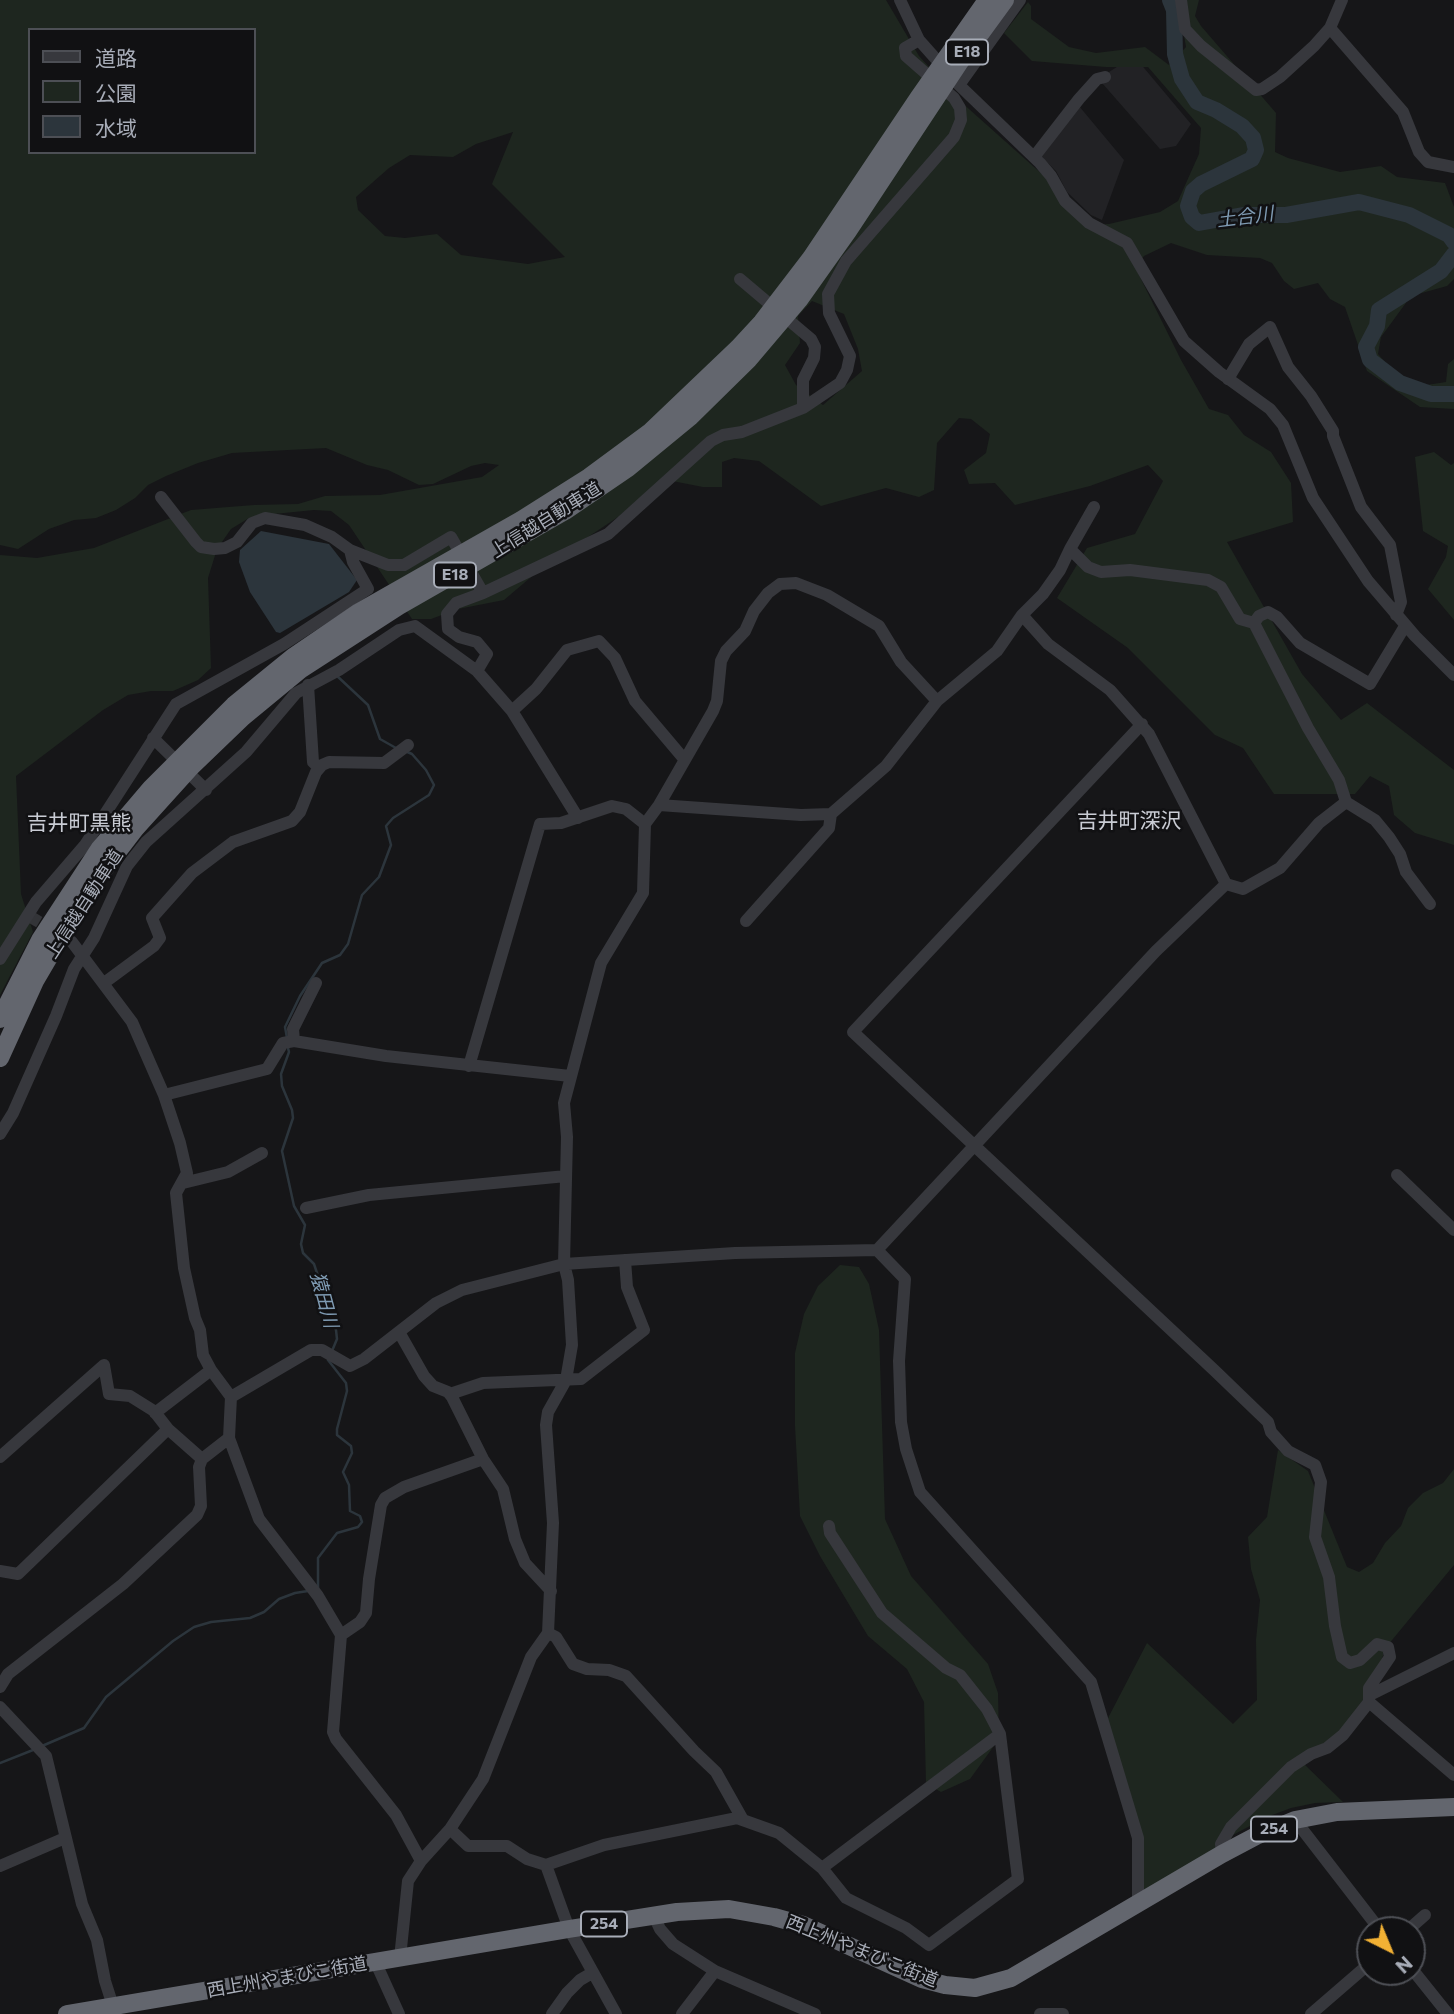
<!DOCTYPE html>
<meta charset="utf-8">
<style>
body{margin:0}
#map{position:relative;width:1454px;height:2014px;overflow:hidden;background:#161618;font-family:Commissioner,"Noto Sans JP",sans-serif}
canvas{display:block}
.legend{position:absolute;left:28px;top:28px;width:228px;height:126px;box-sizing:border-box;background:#111113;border:2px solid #4d4f55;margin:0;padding:9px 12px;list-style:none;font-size:21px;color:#a8adb8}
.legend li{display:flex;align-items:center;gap:14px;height:35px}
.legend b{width:35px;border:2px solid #4d4f55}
.north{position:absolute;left:1356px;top:1916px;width:70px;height:70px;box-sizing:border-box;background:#111113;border:2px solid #4d4f55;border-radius:50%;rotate:137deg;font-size:19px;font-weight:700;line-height:28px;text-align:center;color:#a8adb8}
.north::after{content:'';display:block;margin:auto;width:24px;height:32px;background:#f2b134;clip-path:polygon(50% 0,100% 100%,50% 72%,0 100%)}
</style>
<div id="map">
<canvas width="1454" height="2014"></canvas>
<ul class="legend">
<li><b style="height:9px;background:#37383d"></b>道路</li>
<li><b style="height:19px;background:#1e261f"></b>公園</li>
<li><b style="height:19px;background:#2c353c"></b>水域</li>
</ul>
<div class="north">N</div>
</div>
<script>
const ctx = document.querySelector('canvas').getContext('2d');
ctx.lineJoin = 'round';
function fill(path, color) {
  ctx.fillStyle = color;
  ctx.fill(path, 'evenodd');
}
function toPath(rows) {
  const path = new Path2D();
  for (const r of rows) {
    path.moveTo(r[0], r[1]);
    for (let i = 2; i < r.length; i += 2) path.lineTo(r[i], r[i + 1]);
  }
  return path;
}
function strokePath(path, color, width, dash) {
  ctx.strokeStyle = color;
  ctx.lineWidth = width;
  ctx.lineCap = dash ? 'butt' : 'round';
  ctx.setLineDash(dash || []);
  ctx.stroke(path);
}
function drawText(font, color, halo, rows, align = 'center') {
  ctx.font = font + ' Commissioner,"Noto Sans JP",sans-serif';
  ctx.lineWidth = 5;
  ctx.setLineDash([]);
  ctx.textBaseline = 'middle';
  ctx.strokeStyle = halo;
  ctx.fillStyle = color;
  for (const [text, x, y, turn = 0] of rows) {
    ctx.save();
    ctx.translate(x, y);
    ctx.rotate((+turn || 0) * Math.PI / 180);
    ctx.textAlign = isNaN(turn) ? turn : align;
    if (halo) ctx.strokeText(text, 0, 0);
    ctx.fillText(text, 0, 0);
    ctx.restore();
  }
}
fill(toPath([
 [1134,56,1191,124,1176,146,1160,149,1102,83,1109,72],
 [1079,106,1124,160,1102,220,1091,215,1067,192,1056,171,1040,155]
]), '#222225');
fill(toPath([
 [0,0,886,0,919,56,960,101,1043,175,1083,225,1109,224,1160,212,1178,201,1199,154,1201,128,1148,67,1106,67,1032,61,1004,33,1028,2,1031,6,1031,19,1069,47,1096,53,1145,47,1169,65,1186,47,1178,0,1199,0,1195,16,1201,26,1276,113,1275,152,1288,158,1340,172,1381,166,1397,177,1445,183,1454,207,1454,279,1447,286,1411,296,1381,337,1378,354,1392,370,1420,386,1446,382,1448,364,1454,359,1454,409,1420,407,1367,371,1345,307,1330,299,1318,283,1294,289,1284,281,1272,263,1260,258,1207,255,1171,243,1144,256,1135,267,1181,360,1209,409,1228,415,1244,435,1271,452,1291,483,1293,522,1227,542,1302,674,1341,720,1367,703,1454,770,1454,845,1415,833,1394,815,1389,786,1370,776,1355,794,1274,794,1243,748,1215,735,1128,648,1057,598,1087,548,1135,534,1163,481,1148,465,1090,486,1015,505,995,483,969,484,964,470,986,453,990,434,971,419,959,418,937,443,934,490,919,497,886,488,821,506,759,461,734,458,722,462,722,487,703,487,662,479,618,517,543,567,504,600,458,609,431,619,412,619,349,525,331,511,314,510,264,515,249,518,231,529,217,549,208,578,211,668,198,680,173,691,151,691,128,695,103,710,16,776,21,894,33,932,0,995,0,555,37,558,94,548,191,510,254,505,298,504,325,496,380,495,482,477,499,465,485,463,471,466,433,484,419,485,388,470,367,465,326,448,232,453,198,463,166,476,148,485,135,498,116,510,96,518,74,520,49,529,18,549,0,545],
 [30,30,254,30,254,152,30,152],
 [513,132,492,184,565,257,528,264,461,255,437,234,405,238,385,236,358,210,356,197,389,168,410,155,453,157,476,144],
 [812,301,844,314,858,349,862,371,823,405,796,385,785,365,800,343,798,316],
 [1434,452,1451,465,1454,463,1454,620,1428,589,1446,557,1448,546,1423,531,1415,457],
 [840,1265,859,1267,869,1284,879,1330,885,1519,911,1576,988,1664,998,1693,999,1739,970,1779,941,1792,926,1783,924,1702,907,1669,868,1636,820,1556,800,1516,795,1426,795,1353,804,1314,818,1286],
 [1278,1450,1308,1471,1347,1567,1359,1572,1373,1563,1385,1543,1401,1526,1408,1508,1423,1493,1443,1483,1454,1469,1454,1565,1383,1651,1383,1656,1364,1701,1332,1741,1300,1757,1215,1853,1144,1894,1107,1720,1147,1643,1233,1724,1257,1700,1256,1640,1260,1600,1251,1569,1248,1537,1267,1517],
 [1303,1763,1343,1802,1315,1803,1291,1808,1267,1817,1229,1837]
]), '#1e261f');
fill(toPath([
 [261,531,329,544,357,580,349,592,280,633,276,632,250,592,239,562,240,550]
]), '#2c353c');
strokePath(toPath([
 [336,675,368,705,380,739,396,748],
 [287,1038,285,1027,300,996,322,963,340,955,348,944,362,895,379,877,391,845,386,826,393,818,429,795,434,785,426,770,412,754,405,751],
 [288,1048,289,1052,281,1074,282,1086,292,1110,293,1118,282,1151,294,1206,305,1225,301,1244,303,1253,314,1264,336,1330,337,1339,332,1351],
 [318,1589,318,1558,337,1533,358,1527,362,1522,360,1516,350,1511,349,1485,343,1472,352,1453,351,1446,337,1435,337,1429,347,1391,346,1383,328,1360],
 [42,1746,84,1728,106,1697,173,1641,194,1627,211,1622,250,1618,264,1612,279,1599,295,1593,308,1591],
 [0,1763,33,1750]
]), '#2c353c', 2.5);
strokePath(toPath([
 [1170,0,1174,10,1175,54,1182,79,1197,102,1216,110,1242,126,1253,138,1256,150,1252,159,1201,184,1193,191,1188,206,1192,217,1199,223,1243,215,1286,215,1359,202,1409,215,1449,235,1454,242],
 [1454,254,1441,271,1379,310,1377,326,1366,347,1370,360,1400,383,1431,394,1454,394]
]), '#2c353c', 16);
strokePath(toPath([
 [29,916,54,931]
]), '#333438', 12, [12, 6]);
strokePath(toPath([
 [900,0,919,40,959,85,1040,163,1051,176,1065,201,1089,223,1127,243,1184,341,1219,372,1270,409,1283,425,1313,498,1368,581,1415,636,1454,675],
 [1181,0,1185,29,1201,46,1256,90,1262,89,1280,77,1314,46,1330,28,1342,0],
 [1330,28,1403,112,1419,152,1428,162,1454,167],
 [959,85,1020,0],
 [1034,157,1079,99,1097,79,1105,77],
 [740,279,811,339,815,347,814,358,803,380,803,408],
 [1228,379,1249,344,1270,327,1288,367,1311,396,1333,431,1333,436,1361,507,1390,545,1401,602,1396,615],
 [161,497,196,542,201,547,214,549,225,548,237,542,252,523,265,518,305,525,332,537,350,550,388,565,404,565,451,537,483,593],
 [1070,549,1094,507],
 [1022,615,1048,644,1110,690,1149,734,1226,884,1243,889,1280,868,1319,823,1346,802],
 [1254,623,1259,616,1268,612,1277,617,1300,643,1370,684,1405,626],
 [477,671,487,654,477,642,459,637,448,629,447,614,456,603,483,593,608,534,711,441,723,435,742,432,803,408,840,383,847,370,850,356,829,313,828,294,846,261,954,137,961,120,960,108,954,98,906,56,905,48,919,40],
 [308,685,313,762,319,768],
 [512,711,536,689,567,650,599,641,615,658,635,701,684,759],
 [1142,724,853,1032,1214,1370,1268,1422,1271,1432,1288,1451,1315,1465,1321,1482,1315,1537,1329,1577,1335,1626,1342,1657,1350,1663,1360,1660,1377,1644,1388,1647,1390,1657,1369,1688,1369,1702,1343,1735,1327,1748,1311,1754,1291,1767,1231,1827,1221,1844,1222,1854],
 [153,738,206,790],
 [659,805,801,815,831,814,886,766,937,701,997,651,1022,615,1043,594,1060,570,1070,549,1088,567,1101,572,1130,570,1208,580,1221,587,1240,619,1254,623,1308,728,1339,780,1346,802,1375,820,1389,837,1400,854,1406,872,1430,904],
 [746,921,829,828,831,814],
 [72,942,132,1022,164,1095,180,1143,187,1173,176,1193,184,1268,195,1318,200,1330,203,1355,211,1370,231,1397,229,1438,259,1519,318,1596,341,1635,333,1732,336,1739,396,1815,421,1861],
 [0,959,36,902,85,845,176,704,284,644,368,589,353,562,350,550],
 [104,983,154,946,160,938,152,918,192,873,233,842,292,821,300,812,316,772,322,765,329,762,384,763,408,745],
 [294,1041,293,1029,316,983],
 [469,1066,540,824,561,823,612,806,626,809,645,824],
 [164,1095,267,1069,283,1043,294,1041,386,1056,570,1076],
 [0,1134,13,1113,56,1016,74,969,94,938,127,866,146,842,246,752,296,693,339,670,399,630,415,626,477,671,512,711,578,818],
 [1397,1175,1454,1230],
 [183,1183,228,1172,262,1153],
 [306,1208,369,1195,566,1176],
 [877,1250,905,1279,899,1361,901,1422,906,1449,920,1492,1091,1682,1138,1838,1138,1902],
 [399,1332,424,1376,433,1386,448,1392,452,1397,483,1459,503,1489,515,1539,525,1563,551,1591],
 [450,1394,483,1383,581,1379,644,1330,627,1287,625,1260],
 [231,1397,311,1350,322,1350,350,1366,364,1359,436,1303,462,1290,564,1264,735,1253,877,1250,1156,951,1226,884],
 [155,1413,211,1370],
 [0,1457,104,1365,109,1394,130,1396,154,1411,168,1429,202,1459],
 [0,1571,18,1574,168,1429],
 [548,1633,556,1637,573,1664,587,1669,609,1670,626,1676,694,1751,716,1772,743,1820],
 [341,1635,360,1622,366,1613,369,1579,381,1505,385,1498,404,1487,483,1459],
 [0,1687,8,1674,123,1584,197,1515,201,1506,199,1467,202,1459,229,1438],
 [1370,1695,1454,1653],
 [1369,1702,1454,1775],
 [0,1707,46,1756,82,1904,97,1940,105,1981,113,2006],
 [1295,1820,1380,1930],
 [450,1829,468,1846,507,1846,527,1859,546,1865,604,1845,737,1818,779,1833,822,1868,846,1898,906,1928,929,1945,1018,1879,1000,1734,987,1709,960,1675,946,1668,882,1613,830,1533,829,1526],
 [546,1865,569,1929,616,2014],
 [0,1866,65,1838],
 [822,1868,1000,1734],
 [654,1916,660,1929,673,1944,715,1971,815,2014],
 [1408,1930,1425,1915],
 [400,1958,408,1881,421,1861,450,1829,483,1779,531,1657,548,1633,553,1523,546,1425,548,1412,566,1380,572,1345,568,1280,564,1264,567,1137,564,1103,601,963,643,893,645,824,659,805,713,711,717,701,721,661,726,651,745,631,754,611,768,593,780,584,796,583,827,595,879,626,901,662,937,701],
 [375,1961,399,2014],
 [1412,1969,1448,2014],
 [552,2014,567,1993,580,1980,592,1973],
 [682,2014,715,1971],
 [1040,2014,1063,2014],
 [1311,2014,1370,1963]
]), '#37383d', 12);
strokePath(toPath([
 [0,1019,40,940,100,848,151,788,234,705,293,657,359,612,521,520,589,477,650,432,738,348,762,322,811,258,919,97,987,0],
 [0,1058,35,981,89,889,135,829,191,767,243,717,300,670,399,606,565,511,628,468,690,417,749,359,799,300,848,231,959,63,1005,0],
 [67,2014,569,1929,677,1912,729,1909,774,1917,803,1925,922,1979,945,1985,975,1988,1011,1978,1222,1854,1256,1836,1295,1820,1337,1812,1454,1807]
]), '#63666e', 18);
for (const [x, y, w] of [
 [967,52,42],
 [455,575,42],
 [1274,1829,46],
 [604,1924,46]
]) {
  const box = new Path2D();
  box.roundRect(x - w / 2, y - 12.5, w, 25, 5);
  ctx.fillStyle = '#111113';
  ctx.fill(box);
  strokePath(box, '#a8adb8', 2);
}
drawText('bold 16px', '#a8adb8', null, [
 ["E18",967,52],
 ["E18",455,575],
 ["254",1274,1829],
 ["254",604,1924]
]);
drawText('18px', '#a8adb8', '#111113', [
 ["上信越自動車道",546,520,-32],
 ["上信越自動車道",84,904,-57],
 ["西上州やまびこ街道",862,1951,22],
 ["西上州やまびこ街道",287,1977,-10]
]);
drawText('italic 19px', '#7f9bb3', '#111113', [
 ["土合川",1245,217,-7],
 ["猿田川",324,1300,75]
]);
drawText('21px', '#c9ccd4', '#111113', [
 ["吉井町深沢",1129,821],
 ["吉井町黒熊",79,823]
]);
</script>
